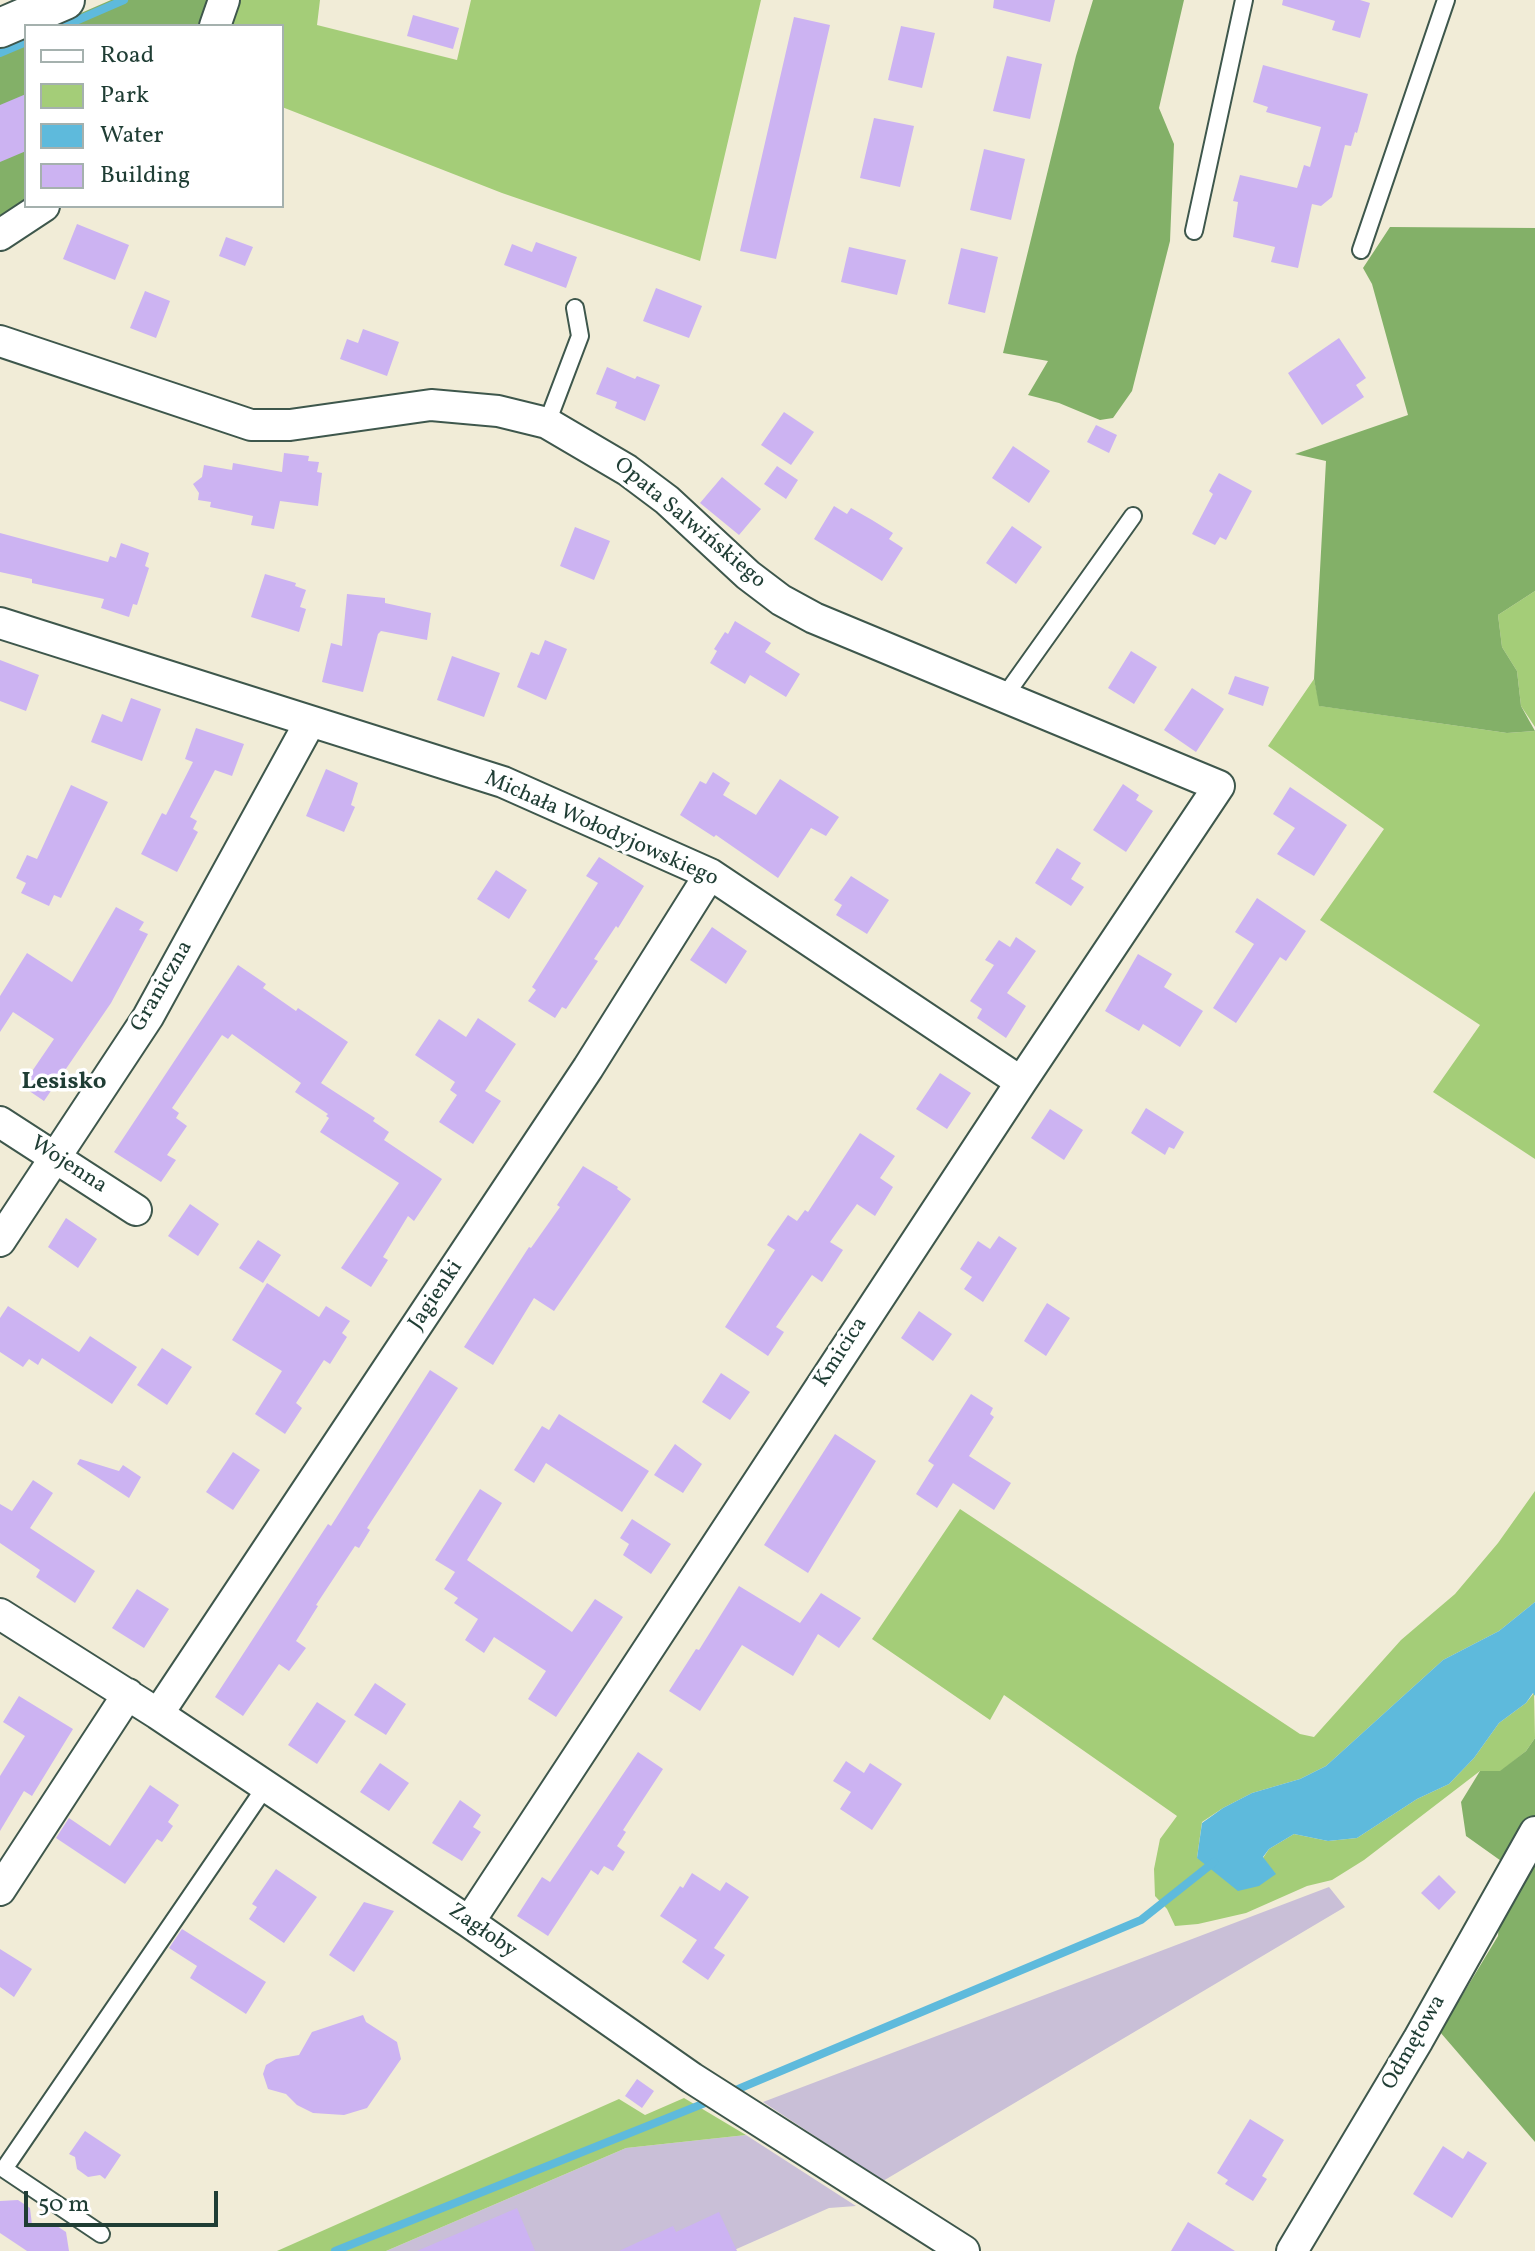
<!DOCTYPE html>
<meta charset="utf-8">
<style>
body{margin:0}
#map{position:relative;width:1535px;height:2251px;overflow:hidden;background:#f1ecd7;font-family:Vollkorn,serif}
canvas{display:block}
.legend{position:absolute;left:24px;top:24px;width:260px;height:184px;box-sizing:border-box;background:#fff;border:2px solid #a5b1ae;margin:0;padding:10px 14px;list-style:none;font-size:24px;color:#1f3d34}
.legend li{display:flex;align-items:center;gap:16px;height:40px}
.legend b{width:40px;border:2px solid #a5b1ae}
.scale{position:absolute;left:24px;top:2191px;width:194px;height:36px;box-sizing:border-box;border:4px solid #1f3d34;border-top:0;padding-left:10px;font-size:24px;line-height:28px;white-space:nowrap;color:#1f3d34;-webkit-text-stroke:6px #fff;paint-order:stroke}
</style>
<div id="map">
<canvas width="1535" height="2251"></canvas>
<ul class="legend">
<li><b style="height:10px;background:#fff"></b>Road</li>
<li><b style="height:22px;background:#a4cd78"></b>Park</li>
<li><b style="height:22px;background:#5ebadc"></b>Water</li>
<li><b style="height:22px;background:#ccb3f2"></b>Building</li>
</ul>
<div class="scale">50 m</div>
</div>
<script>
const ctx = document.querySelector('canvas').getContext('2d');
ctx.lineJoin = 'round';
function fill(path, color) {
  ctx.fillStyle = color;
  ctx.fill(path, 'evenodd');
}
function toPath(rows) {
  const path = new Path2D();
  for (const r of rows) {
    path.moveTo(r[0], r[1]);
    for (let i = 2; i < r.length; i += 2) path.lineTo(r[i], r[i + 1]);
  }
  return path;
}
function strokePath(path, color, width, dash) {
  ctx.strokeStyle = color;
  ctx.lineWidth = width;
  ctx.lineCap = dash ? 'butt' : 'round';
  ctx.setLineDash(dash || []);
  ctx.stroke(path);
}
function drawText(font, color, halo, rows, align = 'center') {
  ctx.font = font + ' Vollkorn,serif';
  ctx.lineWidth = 7;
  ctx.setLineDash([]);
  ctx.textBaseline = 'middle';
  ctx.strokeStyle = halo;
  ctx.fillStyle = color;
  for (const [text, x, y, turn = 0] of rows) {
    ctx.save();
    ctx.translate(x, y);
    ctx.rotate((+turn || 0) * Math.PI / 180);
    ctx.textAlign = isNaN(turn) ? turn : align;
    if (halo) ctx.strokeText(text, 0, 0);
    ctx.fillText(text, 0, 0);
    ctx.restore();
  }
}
fill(toPath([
 [1329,1887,1345,1907,883,2181,763,2102],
 [746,2135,856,2206,829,2208,732,2251,386,2251,626,2148]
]), '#c9bfd7');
fill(toPath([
 [234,0,320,0,317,25,457,60,471,0,761,0,700,261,502,193,282,107,282,26,224,26],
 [1535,591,1535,727,1521,706,1517,671,1502,647,1498,615],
 [1314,679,1320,706,1507,733,1535,731,1535,1159,1433,1092,1480,1025,1320,920,1384,829,1268,746],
 [1535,1491,1535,1602,1499,1631,1443,1660,1326,1766,1300,1779,1252,1793,1223,1808,1202,1822,1197,1858,1275,1874,1263,1858,1269,1849,1294,1834,1328,1841,1357,1838,1417,1799,1449,1784,1474,1758,1499,1723,1526,1703,1534,1693,1535,1738,1526,1751,1500,1772,1480,1771,1364,1860,1332,1880,1307,1886,1246,1913,1198,1924,1175,1926,1167,1909,1155,1896,1154,1869,1160,1839,1177,1816,1004,1695,990,1720,872,1639,960,1509,1300,1734,1314,1737,1401,1640,1455,1594,1498,1543],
 [684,2098,746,2135,626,2148,386,2251,277,2251,619,2099,645,2115]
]), '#a4cd78');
fill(toPath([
 [111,0,218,0,204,26,51,26],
 [1093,0,1184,0,1159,108,1174,144,1170,241,1132,391,1113,418,1100,420,1059,403,1028,395,1048,361,1003,353,1076,56],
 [26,37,26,201,0,223,0,48],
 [1390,227,1535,228,1535,591,1498,615,1502,647,1517,671,1521,706,1535,731,1507,733,1319,706,1314,679,1326,461,1295,454,1408,415,1372,284,1363,268],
 [1535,1738,1535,2142,1440,2032,1498,1936,1504,1863,1466,1836,1461,1802,1480,1771,1500,1771,1526,1751]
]), '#83b068');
fill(toPath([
 [1535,1602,1535,1696,1533,1693,1526,1703,1499,1723,1474,1758,1449,1784,1417,1799,1357,1838,1328,1841,1294,1834,1269,1849,1263,1857,1276,1874,1259,1886,1238,1891,1197,1858,1202,1823,1223,1808,1252,1793,1300,1779,1326,1766,1443,1660,1499,1631]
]), '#5ebadc');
strokePath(toPath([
 [64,26,124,0],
 [0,53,26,42],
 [731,2092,1141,1920,1214,1862],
 [335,2251,705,2103]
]), '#5ebadc', 8);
fill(toPath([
 [994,0,1055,0,1050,22,993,8],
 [1283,0,1360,0,1370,3,1360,38,1332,30,1335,21,1282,5],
 [413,15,459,28,453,49,407,36],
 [794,17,830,25,776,259,740,251],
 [901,26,935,33,922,88,888,80],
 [1007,56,1042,64,1030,119,993,111],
 [1263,65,1368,94,1357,133,1355,132,1351,146,1345,145,1332,197,1321,206,1312,204,1298,268,1271,262,1275,247,1233,237,1238,202,1233,201,1240,175,1297,188,1304,165,1310,167,1321,127,1266,112,1268,107,1253,102],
 [26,94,26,151,0,162,0,105],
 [874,118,914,126,900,187,860,178],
 [984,149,1025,159,1011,220,970,210],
 [77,224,129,245,115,280,63,259],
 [226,237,253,247,245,266,219,256],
 [536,242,577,257,566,288,504,265,512,244,532,252],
 [849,247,906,260,897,295,841,282],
 [961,248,998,257,985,313,948,304],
 [656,288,702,306,689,338,643,321],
 [145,291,170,301,156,338,130,328],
 [363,329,399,342,387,376,340,359,347,339,358,343],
 [1339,338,1366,378,1356,385,1364,397,1322,425,1288,373],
 [607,367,635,379,637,376,660,385,645,421,615,408,617,402,596,394],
 [784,412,814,432,791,465,761,445],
 [1096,425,1117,435,1109,453,1087,442],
 [1013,446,1050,471,1029,503,992,478],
 [284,453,309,456,308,461,319,462,317,472,322,473,318,506,280,501,274,529,251,525,253,516,210,507,211,502,198,500,199,493,193,484,202,477,204,465,232,470,233,463,282,472],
 [777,466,798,480,786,499,764,484],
 [1219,473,1252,491,1226,540,1220,537,1215,545,1192,534,1213,494,1209,491],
 [722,477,761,509,739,535,700,503],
 [834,506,847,514,851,508,872,520,893,533,889,539,903,548,882,581,814,539],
 [1012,526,1042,547,1016,584,986,563],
 [575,527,610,541,594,580,560,566],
 [0,533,108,562,110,556,116,558,121,543,149,553,145,566,149,568,137,605,133,604,129,617,101,608,104,599,32,583,32,579,0,572],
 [265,574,296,583,295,586,306,590,300,607,306,609,299,632,251,617],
 [347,594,385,598,385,603,431,613,427,640,381,631,378,634,363,692,322,682,331,643,342,646],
 [735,621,771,643,765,652,800,674,786,697,750,675,745,684,710,663,717,651,714,649,725,632,728,634],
 [545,640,567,649,546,700,517,687,531,652,539,655],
 [1131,651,1157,667,1134,704,1108,688],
 [452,656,500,673,484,717,437,700],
 [0,660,39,675,26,711,0,701],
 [1235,676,1269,687,1263,706,1228,694],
 [1192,688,1224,709,1196,752,1164,730],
 [131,698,161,709,142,761,91,742,102,714,122,722],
 [196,728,244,744,232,776,215,770,190,817,197,821,193,829,198,832,177,872,141,854,162,813,166,815,193,762,185,759],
 [326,769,358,783,351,805,355,807,344,832,306,816],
 [713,772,730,783,723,795,756,815,780,779,839,817,826,836,811,828,778,878,716,835,714,837,680,815,700,781,706,784],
 [1123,784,1139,795,1136,800,1153,811,1126,852,1093,830],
 [71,785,108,802,61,898,54,895,49,906,21,893,26,883,16,878,27,855,37,859],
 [1290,787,1347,825,1314,876,1277,854,1295,828,1273,814],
 [1057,848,1081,863,1071,879,1084,887,1071,906,1035,883],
 [599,857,644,886,618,928,616,926,594,959,598,961,566,1009,562,1007,555,1018,528,1001,536,990,532,987,598,883,586,876],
 [496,870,527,890,509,919,477,899],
 [851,876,889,900,867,934,836,915,842,905,834,900],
 [1257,898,1306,931,1286,961,1280,957,1236,1023,1213,1008,1254,944,1235,932],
 [116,907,144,922,139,930,148,934,111,1003,44,1101,22,1086,54,1039,13,1012,0,1032,0,996,27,953,72,982],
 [712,927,747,951,726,984,690,960],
 [1016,937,1036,951,1007,993,1026,1006,1006,1038,977,1018,982,1009,970,1001,994,965,985,960,999,940,1010,947],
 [1138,954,1172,974,1164,987,1203,1011,1180,1047,1143,1024,1139,1031,1105,1011],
 [238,965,266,984,263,988,296,1011,298,1008,348,1042,321,1083,375,1118,373,1121,389,1132,384,1140,442,1179,414,1221,408,1216,383,1257,388,1260,371,1287,341,1268,399,1183,320,1132,329,1118,326,1116,328,1114,295,1092,301,1083,232,1034,228,1039,222,1035,172,1108,179,1113,176,1118,187,1126,167,1155,176,1160,161,1182,114,1152],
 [478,1018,516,1044,485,1091,501,1101,473,1144,439,1122,457,1095,450,1090,455,1082,415,1055,439,1019,466,1037],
 [940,1073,971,1093,947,1129,916,1109],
 [1146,1108,1184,1132,1174,1149,1169,1147,1165,1155,1131,1133],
 [1050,1109,1083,1130,1064,1160,1031,1138],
 [860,1133,895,1156,880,1178,893,1187,875,1216,857,1204,830,1242,843,1250,822,1282,812,1275,776,1327,784,1332,768,1356,725,1327,775,1250,767,1245,788,1215,797,1221,805,1210,808,1212],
 [583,1166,618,1187,617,1189,631,1199,554,1311,534,1298,493,1365,464,1347,529,1247,531,1248,560,1207,557,1205],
 [190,1204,219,1224,198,1256,168,1236],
 [66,1218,97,1239,78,1268,48,1247],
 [999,1236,1017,1248,983,1302,964,1289,972,1277,960,1269,978,1241,990,1249],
 [258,1240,281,1255,263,1283,239,1268],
 [267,1283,319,1317,326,1306,350,1321,342,1333,347,1337,330,1364,324,1360,296,1403,302,1408,285,1434,255,1414,282,1371,232,1340],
 [1047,1303,1070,1318,1046,1356,1024,1341],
 [8,1306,79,1352,90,1336,137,1367,112,1404,42,1358,38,1365,29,1359,23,1367,0,1352,0,1318],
 [919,1311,952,1334,933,1361,901,1338],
 [162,1348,192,1367,167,1405,137,1385],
 [430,1370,458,1388,367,1528,370,1530,359,1548,355,1546,316,1605,318,1606,296,1641,306,1648,289,1671,279,1664,243,1716,215,1697,328,1524,331,1526],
 [721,1373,750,1392,730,1420,702,1402],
 [971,1394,993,1408,990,1414,994,1417,969,1456,1011,1483,994,1510,953,1483,937,1508,916,1494,934,1465,928,1461],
 [559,1414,649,1471,622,1512,546,1463,534,1483,514,1470,542,1426,549,1430],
 [835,1434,876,1461,808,1573,764,1545],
 [675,1444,702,1464,683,1493,654,1475],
 [233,1452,260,1470,233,1510,206,1492],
 [80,1459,119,1471,123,1465,141,1477,129,1498,77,1464],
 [33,1480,53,1493,30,1528,95,1571,75,1603,36,1577,40,1570,0,1543,0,1504,12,1511],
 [480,1489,502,1503,467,1560,572,1632,595,1599,623,1617,556,1717,528,1699,546,1671,494,1637,484,1653,465,1640,478,1619,454,1603,458,1598,444,1589,455,1572,435,1560],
 [632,1519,671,1544,651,1574,623,1555,629,1544,620,1538],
 [739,1586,800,1623,821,1593,861,1618,839,1648,818,1634,793,1676,742,1645,700,1711,669,1691,696,1649,699,1650],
 [137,1589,169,1609,144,1648,112,1628],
 [375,1683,406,1704,386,1735,354,1715],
 [19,1696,73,1729,32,1796,24,1791,0,1831,0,1776,25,1736,3,1722],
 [317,1702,346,1721,317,1764,288,1745],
 [638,1752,663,1769,623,1830,626,1832,617,1846,625,1852,613,1871,604,1866,598,1875,591,1870,548,1936,517,1916,542,1877,550,1882],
 [846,1761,864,1773,870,1763,902,1784,872,1830,840,1809,851,1792,833,1781],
 [380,1763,409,1783,389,1811,360,1792],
 [150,1785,179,1805,168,1822,173,1826,162,1842,157,1839,125,1884,56,1838,69,1818,110,1846],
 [460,1800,481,1815,473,1827,481,1832,462,1861,432,1843],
 [276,1869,317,1897,284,1943,249,1919,257,1907,252,1904],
 [692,1873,720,1891,726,1882,749,1897,714,1948,725,1955,708,1980,682,1962,697,1940,660,1916,680,1886,683,1888],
 [1439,1875,1456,1892,1439,1910,1421,1893],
 [364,1902,394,1911,354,1972,329,1955],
 [182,1929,266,1982,246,2014,190,1978,197,1966,169,1948],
 [0,1949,32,1969,14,1997,0,1987],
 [363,2015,366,2022,397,2042,401,2059,367,2108,344,2115,313,2113,297,2105,286,2094,268,2089,263,2074,266,2065,276,2059,299,2055,312,2032],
 [637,2079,654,2091,642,2108,625,2096],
 [1250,2119,1284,2140,1262,2176,1267,2179,1253,2201,1225,2184,1228,2180,1217,2173],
 [85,2131,121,2155,105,2179,100,2175,88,2177,77,2169,75,2157,69,2154],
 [1443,2146,1463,2159,1468,2151,1487,2163,1452,2218,1413,2194],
 [18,2200,30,2208,32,2225,54,2224,66,2232,69,2251,27,2251,0,2233,0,2201],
 [517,2208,535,2251,417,2251],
 [719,2212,737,2251,619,2251,673,2226,676,2232],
 [1188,2222,1235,2251,1171,2251]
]), '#ccb3f2');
const service = toPath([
 [1194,231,1244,0],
 [1361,250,1446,0],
 [547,423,580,336,575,308],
 [1004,697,1133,516],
 [101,2234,4,2169,266,1786]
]);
const minor = toPath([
 [215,26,224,0],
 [0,235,44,206],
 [0,341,251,425,290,425,431,405,498,411,547,423,627,470,667,500,748,575,781,600,814,618,1219,786,1021,1082,469,1922],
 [0,623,503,782,710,874,1021,1082],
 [0,1122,136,1210],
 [0,1241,148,1017,310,722],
 [0,1614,158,1714,469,1922,692,2078,964,2251],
 [158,1714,588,1068,710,874],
 [0,1890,128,1694],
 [1292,2251,1418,2040,1535,1832]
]);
const tertiary = toPath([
 [0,28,65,0]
]);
strokePath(service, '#3e574c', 20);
strokePath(minor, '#3e574c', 34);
strokePath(tertiary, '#3e574c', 42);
strokePath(service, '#fff', 16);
strokePath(minor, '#fff', 30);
strokePath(tertiary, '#fff', 38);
drawText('22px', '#1f3d34', '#fff', [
 ["Opata Salwińskiego",689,524,40],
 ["Michała Wołodyjowskiego",601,830,24],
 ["Graniczna",163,987,-60],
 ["Wojenna",68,1166,33],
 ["Jagienki",437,1296,-56],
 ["Kmicica",842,1353,-57],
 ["Zagłoby",482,1932,35],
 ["Odmętowa",1415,2043,-60]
]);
drawText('bold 24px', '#1f3d34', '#fff', [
 ["Lesisko",64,1084]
]);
</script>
